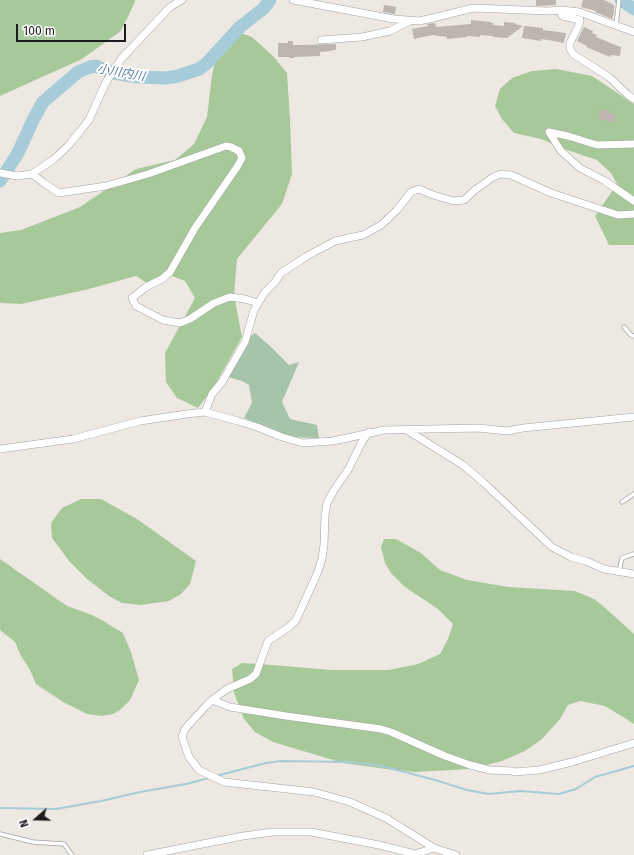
<!DOCTYPE html>
<meta charset="utf-8">
<style>
body{margin:0}
#map{position:relative;width:634px;height:855px;overflow:hidden;background:#ede9e2;font-family:"Fira Sans",sans-serif}
canvas{display:block}
.north{position:absolute;left:16px;top:799px;width:40px;height:40px;-webkit-text-stroke:3px #fff;paint-order:stroke;rotate:250deg;font-size:11px;font-weight:700;line-height:16px;text-align:center;color:#1c1c1c}
.north::after{content:'';display:block;margin:auto;width:14px;height:18px;background:#1c1c1c;clip-path:polygon(50% 0,100% 100%,50% 72%,0 100%)}
.scale{position:absolute;left:16px;top:24px;width:110px;height:18px;box-sizing:border-box;border:2px solid #1c1c1c;border-top:0;padding-left:5px;font-size:12px;line-height:14px;white-space:nowrap;color:#1c1c1c;-webkit-text-stroke:3px #fff;paint-order:stroke}
</style>
<div id="map">
<canvas width="634" height="855"></canvas>
<div class="north">N</div>
<div class="scale">100 m</div>
</div>
<script>
const ctx = document.querySelector('canvas').getContext('2d');
ctx.lineJoin = 'round';
function fill(path, color) {
  ctx.fillStyle = color;
  ctx.fill(path, 'evenodd');
}
function toPath(rows) {
  const path = new Path2D();
  for (const r of rows) {
    path.moveTo(r[0], r[1]);
    for (let i = 2; i < r.length; i += 2) path.lineTo(r[i], r[i + 1]);
  }
  return path;
}
function strokePath(path, color, width, dash) {
  ctx.strokeStyle = color;
  ctx.lineWidth = width;
  ctx.lineCap = dash ? 'butt' : 'round';
  ctx.setLineDash(dash || []);
  ctx.stroke(path);
}
function drawText(font, color, halo, rows, align = 'center') {
  ctx.font = font + ' "Fira Sans","Noto Sans JP",sans-serif';
  ctx.lineWidth = 4;
  ctx.setLineDash([]);
  ctx.textBaseline = 'middle';
  ctx.strokeStyle = halo;
  ctx.fillStyle = color;
  for (const [text, x, y, turn = 0] of rows) {
    ctx.save();
    ctx.translate(x, y);
    ctx.rotate((+turn || 0) * Math.PI / 180);
    ctx.textAlign = isNaN(turn) ? turn : align;
    if (halo) ctx.strokeText(text, 0, 0);
    ctx.fillText(text, 0, 0);
    ctx.restore();
  }
}
fill(toPath([
 [0,0,135,0,135,2,121,31,82,59,0,96],
 [232,30,252,37,273,56,287,73,290,119,292,174,282,204,237,259,234,295,242,337,215,385,198,408,177,398,166,382,165,353,195,298,185,281,164,273,150,285,136,276,85,290,21,304,0,303,0,233,21,230,80,207,136,169,175,160,194,144,207,117,212,75,219,44],
 [556,69,592,76,634,104,634,245,609,245,595,216,617,184,611,173,597,160,567,150,541,139,514,133,502,119,495,106,500,89,512,78,532,71],
 [81,499,101,499,137,519,196,561,190,584,181,594,169,601,140,605,122,603,109,596,87,579,69,561,52,538,51,523,62,508],
 [384,539,396,539,421,553,440,570,467,580,508,587,575,591,594,599,603,606,634,634,634,724,605,706,580,701,568,705,560,719,542,739,525,751,502,761,471,769,415,772,386,769,343,763,273,742,255,732,244,719,234,693,232,669,242,663,272,665,331,670,389,670,418,664,440,654,448,639,453,624,438,609,405,587,391,573,385,563,381,547],
 [0,559,67,606,92,615,105,622,123,633,131,652,139,680,130,700,120,710,113,714,102,716,87,714,63,702,36,684,29,668,21,656,15,642,0,630]
]), '#a7c99a');
fill(toPath([
 [255,333,269,345,289,365,299,362,282,402,290,419,317,425,319,438,290,437,244,418,252,403,249,385,242,381,228,377,240,357,249,337]
]), '#a5c4aa');
strokePath(toPath([
 [216,776,266,763,281,761,347,762,378,765,435,780,467,790,489,794,520,791,559,794,576,789,595,777,634,766],
 [0,808,56,809,101,801,140,792,186,784,209,778]
]), '#a5ccd8', 2);
strokePath(toPath([
 [621,0,634,9],
 [0,181,18,153,34,118,43,102,78,72,90,67,96,66,113,73,138,77,166,78,178,76,199,69,207,63,240,27,264,8,270,0]
]), '#a5ccd8', 13);
fill(toPath([
 [536,0,556,0,556,5,536,6],
 [583,0,604,0,614,5,614,12,612,19,595,12,596,11,581,7],
 [384,5,396,7,395,14,383,12],
 [471,20,491,22,491,23,493,23,493,25,504,26,504,22,515,23,515,24,523,26,507,38,493,37,493,36,480,35,480,37,467,36,467,37,447,39,447,37,432,35,414,39,412,29,428,26,427,24,435,23,436,27,471,24],
 [524,26,543,28,543,30,566,33,564,43,554,41,541,39,541,41,522,38],
 [584,27,593,31,592,33,597,35,596,37,618,46,621,47,620,56,611,55,610,57,586,47,587,46,577,41],
 [288,41,293,41,293,45,299,45,336,44,336,50,332,50,332,51,320,52,320,56,294,57,294,58,289,58,289,57,278,57,278,43,288,43],
 [600,109,610,111,609,112,616,114,614,123,598,118]
]), '#bdb5af');
const service = toPath([
 [616,25,619,0],
 [624,327,631,335,634,336],
 [622,502,634,494],
 [619,572,622,558,634,554],
 [0,834,33,842,64,844,72,855]
]);
const minor = toPath([
 [293,0,394,19,419,21,433,18,473,8,548,11,561,10,579,12,634,32],
 [561,10,562,16,580,20,579,25,570,43,570,49,573,54,609,77,628,95,634,99],
 [321,40,362,37,390,31,410,21],
 [634,144,597,145,568,136,549,132,561,151,580,168,605,181,634,201],
 [0,173,17,176,32,174,53,160,68,146,89,120,105,84,121,59,170,7,182,0],
 [32,174,44,183,59,193,106,186,148,174,226,146,231,147,239,151,242,158,237,167,195,228,170,272,162,279,146,287,132,298,136,306,163,320,180,323,190,319,214,303,230,297,245,299,258,303],
 [205,412,212,394,222,382,245,342,254,310,265,292,275,282,281,273,307,256,335,241,363,235,381,225,397,210,411,192,419,189,433,195,454,201,464,200,475,190,493,177,501,174,511,175,551,193,618,215,634,214],
 [405,429,463,465,484,483,552,547,571,557,586,561,604,569,634,574],
 [369,432,363,440,348,470,334,490,327,503,325,516,324,545,322,559,317,574,296,620,289,627,268,641,256,674,250,679,227,689,212,700,205,707,193,720,185,729,182,737,189,757,199,770,224,782,314,792,350,802,386,818,434,848,456,855],
 [0,449,73,439,140,421,187,414,205,412,238,421,257,427,282,437,303,443,333,441,384,430,478,428,507,431,523,428,634,417],
 [212,700,230,707,286,716,381,729,391,732,445,756,470,765,490,770,513,771,514,772,539,770,572,762,634,743],
 [147,855,243,836,273,832,311,832,379,845,415,854,434,848]
]);
strokePath(service, '#a3a3a3', 5);
strokePath(minor, '#a3a3a3', 8);
strokePath(service, '#fff', 3.5);
strokePath(minor, '#fff', 7);
drawText('italic 12px', '#5079a4', '#fff', [
 ["小川内川",121,73,10]
]);
</script>
